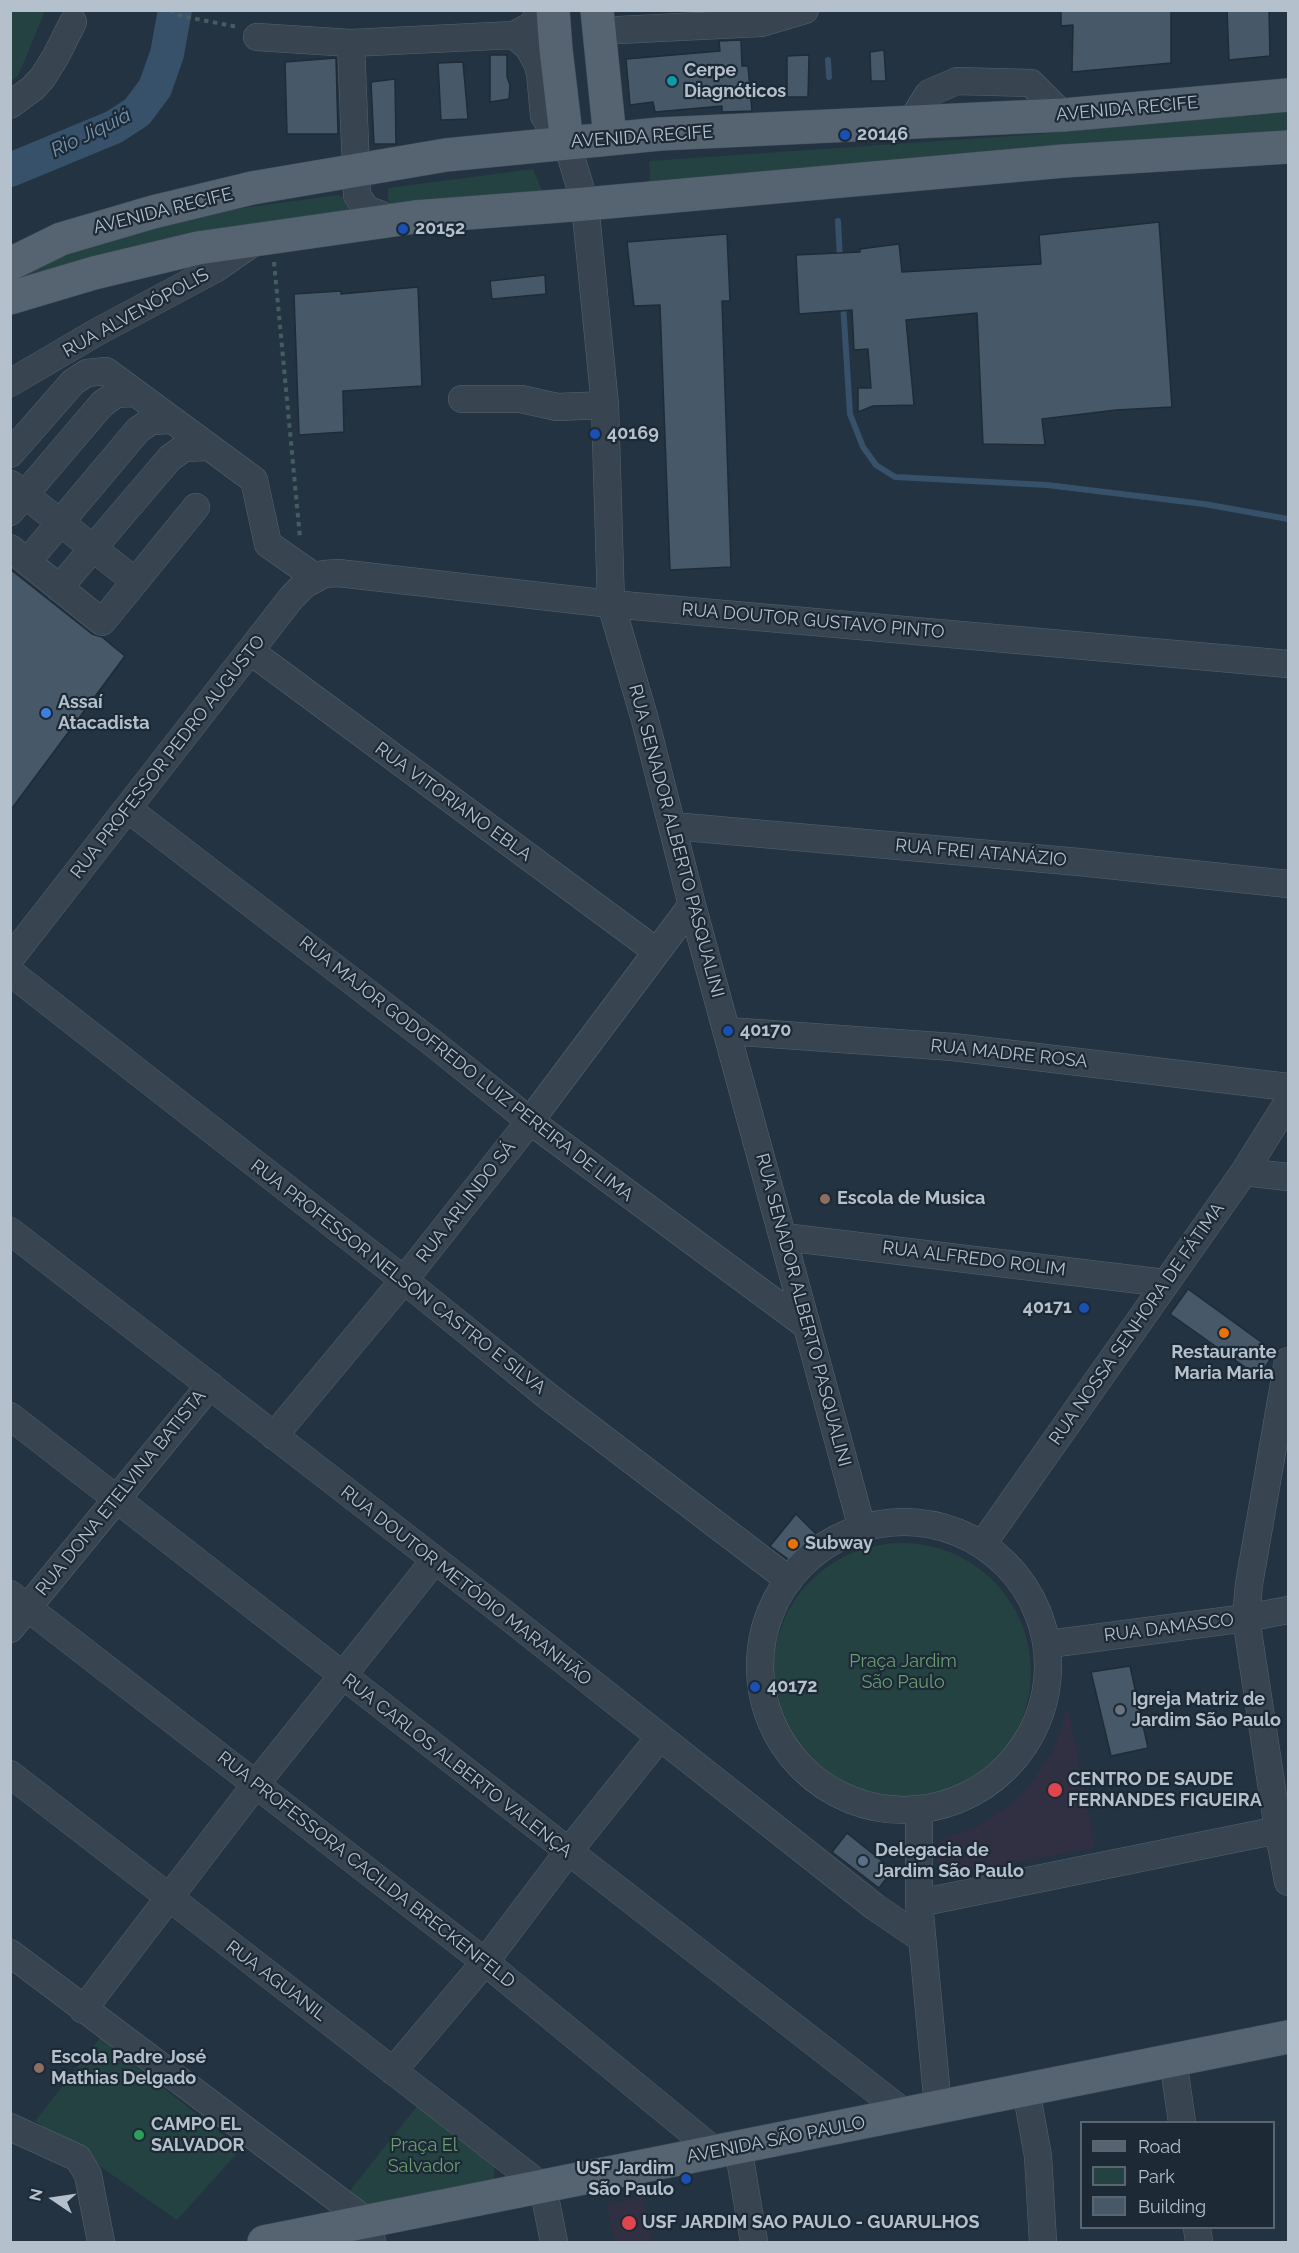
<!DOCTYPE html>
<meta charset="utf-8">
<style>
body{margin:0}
#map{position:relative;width:1299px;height:2253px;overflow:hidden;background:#233341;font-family:Raleway,sans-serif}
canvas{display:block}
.frame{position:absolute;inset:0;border:12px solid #b4c0cb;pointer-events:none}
.legend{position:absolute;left:1080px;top:2121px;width:195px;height:108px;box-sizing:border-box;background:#1d2a36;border:2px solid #596672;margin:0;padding:8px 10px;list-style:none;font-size:18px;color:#b4c0cb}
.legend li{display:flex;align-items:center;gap:12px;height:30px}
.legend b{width:30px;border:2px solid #596672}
.north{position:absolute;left:24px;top:2169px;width:60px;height:60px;-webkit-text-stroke:4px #1d2a36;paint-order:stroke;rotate:283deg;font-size:16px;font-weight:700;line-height:24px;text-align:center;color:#b4c0cb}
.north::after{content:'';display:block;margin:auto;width:21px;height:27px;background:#b4c0cb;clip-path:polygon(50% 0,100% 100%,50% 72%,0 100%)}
</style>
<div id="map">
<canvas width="1299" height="2253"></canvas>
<div class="frame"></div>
<ul class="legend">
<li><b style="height:8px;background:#566471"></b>Road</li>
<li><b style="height:16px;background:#254242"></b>Park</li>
<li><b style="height:16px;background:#475968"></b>Building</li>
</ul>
<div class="north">N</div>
</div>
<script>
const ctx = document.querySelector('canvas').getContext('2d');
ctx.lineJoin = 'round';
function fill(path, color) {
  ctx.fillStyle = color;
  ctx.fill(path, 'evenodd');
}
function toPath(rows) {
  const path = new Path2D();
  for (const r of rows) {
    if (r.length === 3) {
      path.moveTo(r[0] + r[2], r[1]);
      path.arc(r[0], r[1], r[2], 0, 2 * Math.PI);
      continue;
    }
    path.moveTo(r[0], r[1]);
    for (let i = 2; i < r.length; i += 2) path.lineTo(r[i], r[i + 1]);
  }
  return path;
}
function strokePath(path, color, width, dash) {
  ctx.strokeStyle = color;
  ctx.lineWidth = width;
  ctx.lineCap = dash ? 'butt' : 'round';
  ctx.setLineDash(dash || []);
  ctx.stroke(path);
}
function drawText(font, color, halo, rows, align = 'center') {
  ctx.font = font + ' Raleway,sans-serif';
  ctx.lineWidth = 4.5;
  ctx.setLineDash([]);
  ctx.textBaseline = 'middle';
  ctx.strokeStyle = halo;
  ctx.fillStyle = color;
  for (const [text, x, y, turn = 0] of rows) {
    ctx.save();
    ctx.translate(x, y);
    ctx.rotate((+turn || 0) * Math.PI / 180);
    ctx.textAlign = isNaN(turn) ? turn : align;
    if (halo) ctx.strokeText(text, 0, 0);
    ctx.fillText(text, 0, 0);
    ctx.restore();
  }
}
fill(toPath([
 [1068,1707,1095,1848,938,1878,938,1843,943,1838,976,1827,988,1819,1011,1804,1030,1785,1054,1748],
 [643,2196,652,2242,614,2242,607,2204]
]), '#313042');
fill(toPath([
 [10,11,45,11,18,76,11,81],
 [1288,111,1288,137,650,184,649,161,1026,135],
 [533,169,545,197,394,207,388,200,388,188],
 [339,195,346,199,348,204,348,212,11,288,11,271,53,251,228,210],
 [902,1672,129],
 [100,2038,241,2149,177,2220,35,2121],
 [418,2105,495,2166,494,2178,491,2182,354,2209,341,2202]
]), '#254242');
strokePath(toPath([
 [828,60,829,77],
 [838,221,840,260],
 [843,303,850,414,863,447,876,465,895,477,1047,485,1204,504,1288,519]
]), '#365169', 6);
strokePath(toPath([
 [10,170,114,127,137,112,155,88,167,54,175,10]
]), '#365169', 34);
const building = toPath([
 [1061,10,1171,10,1171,63,1072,72,1073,25,1061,26,1061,10],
 [1227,10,1269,10,1270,56,1229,60,1227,10],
 [741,40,742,66,748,66,752,111,722,112,722,106,655,112,653,102,630,105,626,59,720,51,719,41,741,40],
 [884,50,886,81,871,81,870,52,884,50],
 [490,55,507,55,507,77,510,85,509,99,490,102,490,55],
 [809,55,808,97,787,97,787,56,809,55],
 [336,58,338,134,287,134,285,62,336,58],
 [463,62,468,119,441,120,438,63,463,62],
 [395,79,396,144,374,144,371,82,395,79],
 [1159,222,1172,407,1116,410,1042,419,1045,445,983,444,977,313,906,320,914,405,873,406,858,412,858,388,871,388,868,349,854,350,852,310,799,314,796,255,860,252,860,249,899,244,902,272,1041,264,1039,235,1159,222],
 [727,234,730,301,722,301,731,567,670,570,660,305,634,306,627,242,727,234],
 [545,275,546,294,492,299,490,281,545,275],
 [418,287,422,386,343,391,344,432,299,435,294,294,341,291,341,294,418,287],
 [10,569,92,634,102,637,125,656,10,811,10,569],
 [1188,1289,1275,1352,1259,1377,1170,1314,1188,1289],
 [796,1514,821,1539,792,1562,770,1546,796,1514],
 [1130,1666,1148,1748,1111,1756,1091,1672,1130,1666],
 [847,1833,893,1870,879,1888,832,1852,847,1833]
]);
fill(building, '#475968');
strokePath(building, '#1f2c38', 1.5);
const minor = toPath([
 [598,31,761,23,805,10],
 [514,35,528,47,537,63,540,73,544,116,555,133,567,143,585,204,605,405,611,604,645,720,692,905,862,1528],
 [257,37,351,43,514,35,533,25,539,10],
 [351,43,357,195,366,209,395,220],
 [10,105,33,88,43,77,56,56,73,22],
 [911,122,929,93,957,81,1031,83,1063,115],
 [10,383,97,332,215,269,257,240],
 [462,399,521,399,557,407,605,405],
 [10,454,73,382,87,373,106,371,254,480,268,544,315,577],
 [11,484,135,581],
 [10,512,102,404,116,394,135,393],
 [10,548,102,622,196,507],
 [27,562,138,430,151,421,172,420],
 [59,588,170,458,184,448,208,447],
 [250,651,656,951],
 [128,809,434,1044,530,1121,807,1326],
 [673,826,1079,862,1288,884],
 [10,959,292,597,304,585,324,574,338,573,611,604,1288,664],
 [10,972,404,1280,550,1398,789,1580],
 [728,1031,953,1047,1288,1087],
 [1244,1172,1288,1177],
 [10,1231,501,1611,875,1907,922,1939],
 [784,1237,1165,1283],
 [1288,1361,1249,1584,1246,1618,1278,1829,1288,1882],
 [10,1416,906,2114],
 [274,1436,404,1280,530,1121,692,905],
 [904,1666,144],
 [982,1545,1244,1172,1288,1102],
 [10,1594,485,1962,716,2152],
 [10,1629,210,1385],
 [1049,1644,1246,1618,1288,1610],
 [10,1774,543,2187,554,2242],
 [919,1809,919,1903,938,2107],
 [919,1903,1288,1828],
 [10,1953,368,2222,372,2242],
 [83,2010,256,1784,434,1561],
 [1173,2060,1182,2122],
 [393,2071,485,1962,568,1852,659,1738],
 [1026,2090,1038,2156,1043,2242],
 [10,2127,78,2158,88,2175,101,2242],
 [738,2147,754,2242],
 [1197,2228,1199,2242]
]);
const major = toPath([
 [553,10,556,50,567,143],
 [597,10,610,138],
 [10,264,61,239,153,212,252,188,446,155,660,134,1063,115,1288,95],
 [10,298,94,273,198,248,415,217,585,204,1064,161,1288,147],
 [264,2242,1288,2037]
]);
strokePath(minor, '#56636e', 28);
strokePath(major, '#414e5a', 34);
strokePath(toPath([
 [170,10,181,16,238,27],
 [274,262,300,538]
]), '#445e5f', 4, [4.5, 4.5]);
strokePath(minor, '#384551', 27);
strokePath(major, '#566471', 33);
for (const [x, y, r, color] of [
 [672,81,6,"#0f9aa8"],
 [845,135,6,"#1a4fb4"],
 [403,229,6,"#1a4fb4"],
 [595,434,6,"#1a4fb4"],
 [46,713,6,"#3f7fe0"],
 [728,1031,6,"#1a4fb4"],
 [825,1199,6,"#8d6e63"],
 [1084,1308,6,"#1a4fb4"],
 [1224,1333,6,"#e8710a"],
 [793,1544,6,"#e8710a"],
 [755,1687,6,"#1a4fb4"],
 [1120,1710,6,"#6b7280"],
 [1055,1790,8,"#e0444e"],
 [863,1861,6,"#5c6f8a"],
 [39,2068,6,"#8d6e63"],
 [139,2135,6,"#2e9e5b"],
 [686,2179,6,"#1a4fb4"],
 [629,2223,8,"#e0444e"]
]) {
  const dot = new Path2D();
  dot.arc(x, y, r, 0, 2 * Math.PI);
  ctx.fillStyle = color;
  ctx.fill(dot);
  strokePath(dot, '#1d2a36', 2);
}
drawText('bold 18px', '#b4c0cb', '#1d2a36', [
 ["Cerpe",684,71],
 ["Diagnóticos",684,92],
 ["20146",857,135],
 ["20152",415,229],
 ["40169",607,434],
 ["Assaí",58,703],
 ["Atacadista",58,724],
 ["40170",740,1031],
 ["Escola de Musica",837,1199],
 ["40171",1072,1308,"right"],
 ["Restaurante",1224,1353,"center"],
 ["Maria Maria",1224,1374,"center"],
 ["Subway",805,1544],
 ["40172",767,1687],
 ["Igreja Matriz de",1132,1700],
 ["Jardim São Paulo",1132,1721],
 ["CENTRO DE SAUDE",1068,1780],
 ["FERNANDES FIGUEIRA",1068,1801],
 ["Delegacia de",875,1851],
 ["Jardim São Paulo",875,1872],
 ["Escola Padre José",51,2058],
 ["Mathias Delgado",51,2079],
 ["CAMPO EL",151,2125],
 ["SALVADOR",151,2146],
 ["USF Jardim",674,2169,"right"],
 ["São Paulo",674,2190,"right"],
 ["USF JARDIM SAO PAULO - GUARULHOS",642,2223]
], 'left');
drawText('18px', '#b4c0cb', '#1d2a36', [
 ["AVENIDA RECIFE",1127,109,-5],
 ["AVENIDA RECIFE",642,137,-4],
 ["AVENIDA RECIFE",163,211,-14],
 ["RUA ALVENÓPOLIS",136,313,-29],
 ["RUA DOUTOR GUSTAVO PINTO",813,621,5],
 ["RUA PROFESSOR PEDRO AUGUSTO",168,757,-52],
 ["RUA VITORIANO EBLA",453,802,36],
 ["RUA SENADOR ALBERTO PASQUALINI",676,841,75],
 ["RUA FREI ATANÁZIO",981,853,5],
 ["RUA MADRE ROSA",1009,1054,6],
 ["RUA MAJOR GODOFREDO LUIZ PEREIRA DE LIMA",466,1069,38],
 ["RUA ARLINDO SÁ",466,1202,-52],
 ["RUA ALFREDO ROLIM",974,1259,7],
 ["RUA PROFESSOR NELSON CASTRO E SILVA",398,1277,38],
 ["RUA SENADOR ALBERTO PASQUALINI",803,1310,75],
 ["RUA NOSSA SENHORA DE FÁTIMA",1137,1324,-55],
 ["RUA DONA ETELVINA BATISTA",121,1493,-51],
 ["RUA DOUTOR METÓDIO MARANHÃO",466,1586,38],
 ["RUA DAMASCO",1169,1628,-7],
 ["RUA CARLOS ALBERTO VALENÇA",457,1766,38],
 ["RUA PROFESSORA CACILDA BRECKENFELD",366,1870,38],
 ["RUA AGUANIL",276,1981,37],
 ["AVENIDA SÃO PAULO",776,2140,-11]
]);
drawText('18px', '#6a9e71', '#1d2a36', [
 ["Praça Jardim",903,1662],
 ["São Paulo",903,1683],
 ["Praça El",424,2146],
 ["Salvador",424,2167]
]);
drawText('italic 20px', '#7294b1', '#1d2a36', [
 ["Rio Jiquiá",91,133,-26]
]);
</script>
